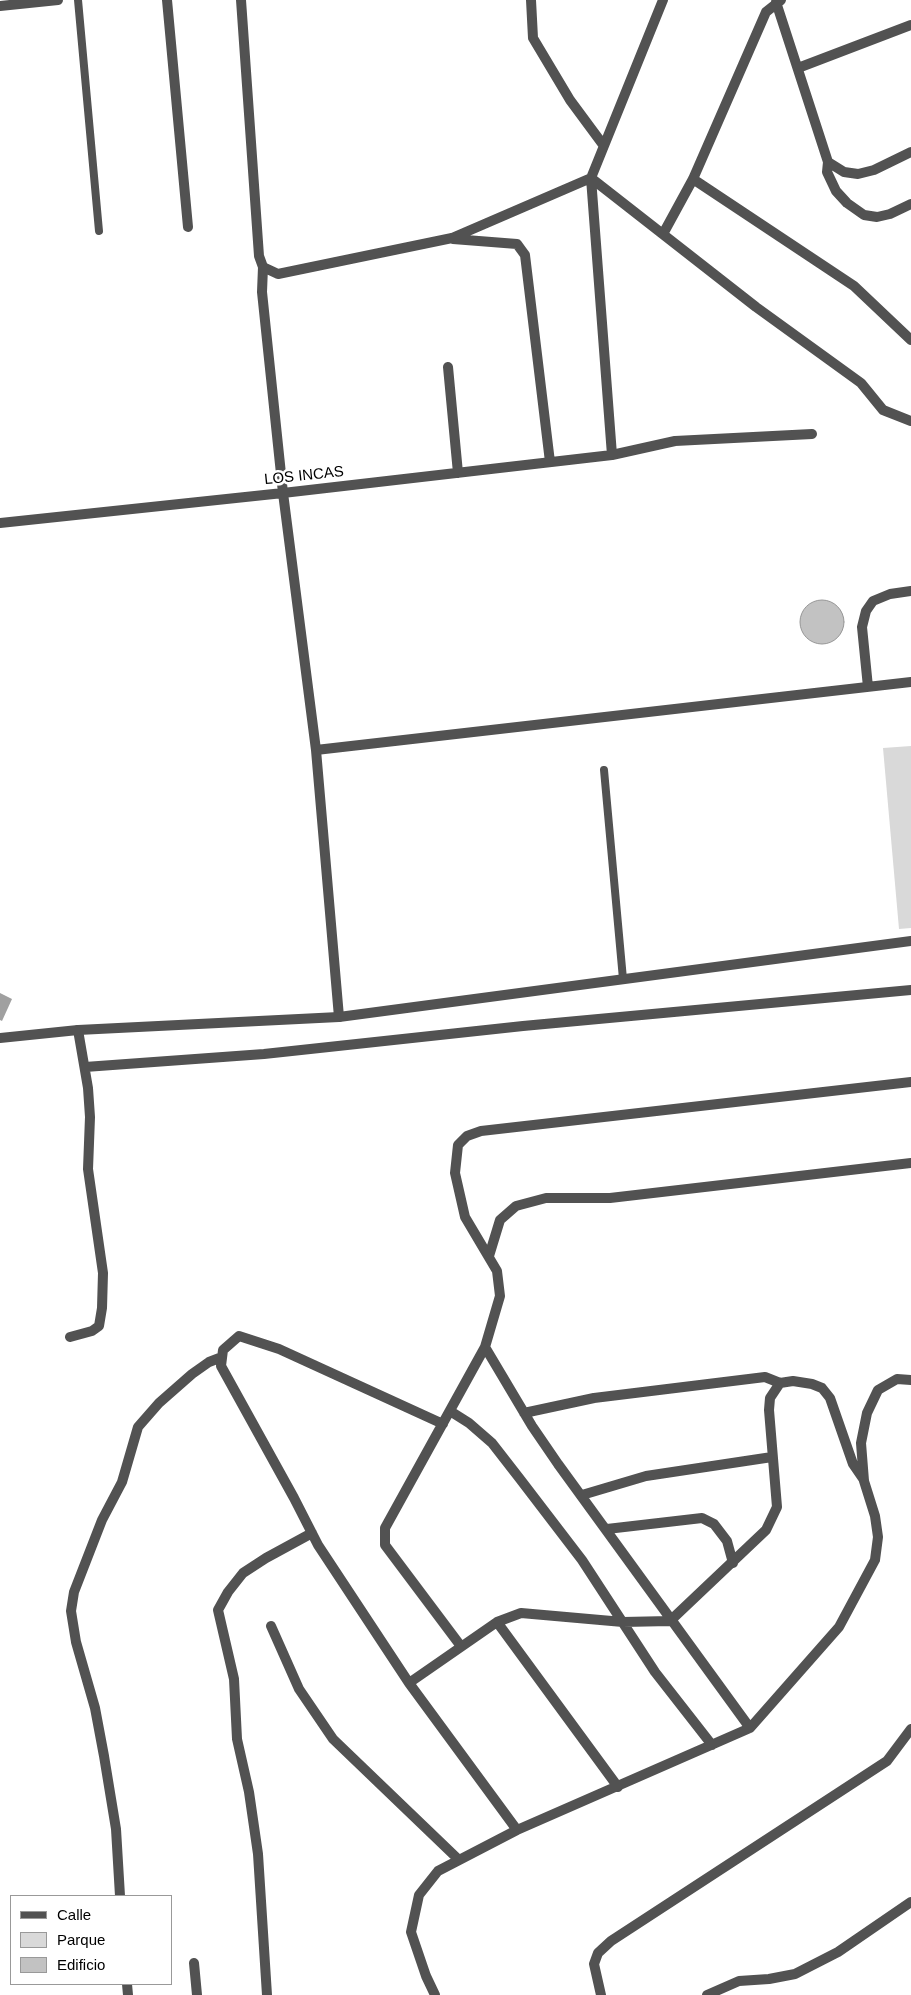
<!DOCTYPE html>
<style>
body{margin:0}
#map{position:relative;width:911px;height:1995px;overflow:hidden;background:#fff;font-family:Helvetica,sans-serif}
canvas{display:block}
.legend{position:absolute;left:10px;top:1895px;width:162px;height:90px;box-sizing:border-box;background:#fff;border:1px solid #999;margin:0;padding:6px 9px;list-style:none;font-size:15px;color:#000}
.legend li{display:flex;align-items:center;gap:10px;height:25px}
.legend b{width:25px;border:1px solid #999}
</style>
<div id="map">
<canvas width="911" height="1995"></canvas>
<ul class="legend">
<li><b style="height:6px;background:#525252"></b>Calle</li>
<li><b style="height:14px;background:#d9d9d9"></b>Parque</li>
<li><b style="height:14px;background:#c2c2c2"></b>Edificio</li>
</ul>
</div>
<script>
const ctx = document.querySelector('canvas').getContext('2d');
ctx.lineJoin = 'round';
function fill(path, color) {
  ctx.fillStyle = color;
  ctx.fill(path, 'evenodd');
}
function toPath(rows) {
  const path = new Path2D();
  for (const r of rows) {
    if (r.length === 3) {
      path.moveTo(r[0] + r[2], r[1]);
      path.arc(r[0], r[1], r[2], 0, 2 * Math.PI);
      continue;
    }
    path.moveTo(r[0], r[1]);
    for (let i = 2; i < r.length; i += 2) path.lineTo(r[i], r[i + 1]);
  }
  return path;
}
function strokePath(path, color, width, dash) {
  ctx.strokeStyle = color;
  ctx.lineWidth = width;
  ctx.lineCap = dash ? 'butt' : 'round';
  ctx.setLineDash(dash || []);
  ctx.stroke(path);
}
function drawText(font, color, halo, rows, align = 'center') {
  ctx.font = font + ' Helvetica,sans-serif';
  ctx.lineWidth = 5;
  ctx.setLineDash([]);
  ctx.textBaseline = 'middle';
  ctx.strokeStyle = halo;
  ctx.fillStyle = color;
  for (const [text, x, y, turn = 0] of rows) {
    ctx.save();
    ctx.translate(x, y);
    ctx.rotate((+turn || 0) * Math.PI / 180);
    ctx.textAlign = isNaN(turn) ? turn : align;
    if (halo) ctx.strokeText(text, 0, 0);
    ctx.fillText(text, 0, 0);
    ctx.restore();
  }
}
fill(toPath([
 [911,746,911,928,899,929,883,748]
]), '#d9d9d9');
fill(toPath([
 [0,993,12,999,2,1021,0,1020]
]), '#a0a0a0');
const building = toPath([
 [822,622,22]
]);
fill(building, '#c2c2c2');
strokePath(building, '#969696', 1);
strokePath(toPath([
 [78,0,99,231],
 [604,770,623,979]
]), '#525252', 8);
strokePath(toPath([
 [167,0,188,227],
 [241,0,259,256,263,267,278,274,452,238,591,178],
 [531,0,533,38,570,100,604,146],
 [776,2,828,162,844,172,858,174,874,170,911,152],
 [0,6,58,0],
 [798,68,911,25],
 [828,162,827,172,836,191,847,203,864,215,877,217,890,214,911,204],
 [591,178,756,307,861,383,883,410,911,421],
 [693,179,854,286,911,340],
 [663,234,693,179,766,12,781,0],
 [453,239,517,244,525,255,550,462],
 [263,267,262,292,283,493,316,750,339,1017],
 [448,367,458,473],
 [612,455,591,178,663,0],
 [0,523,283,493,612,455,675,441,812,434],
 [868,687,862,627,866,611,873,601,890,594,911,591],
 [316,750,911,682],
 [85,1067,264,1054,523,1026,911,990],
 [489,1256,500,1220,516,1206,546,1198,610,1198,911,1163],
 [70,1337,92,1331,99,1326,102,1308,103,1273,88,1169,90,1117,88,1088,78,1030],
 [485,1347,532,1426,558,1464,750,1728],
 [450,1411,469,1423,492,1443,520,1479,582,1560,655,1672,712,1745],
 [524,1413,594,1398,765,1377,780,1383],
 [443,1424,279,1349,239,1336,223,1350,221,1366,294,1498,318,1545,409,1683,517,1830],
 [582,1495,646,1476,772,1457],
 [607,1529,702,1518,714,1524,727,1541,733,1563],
 [497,1622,618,1787],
 [271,1626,299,1689,333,1739,459,1860],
 [460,1645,385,1545,385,1528,485,1347,500,1296,497,1271,465,1217,455,1173,458,1145,467,1136,481,1131,911,1082],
 [409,1683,497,1622,521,1613,623,1622,670,1621,766,1530,777,1507,769,1410,770,1398,780,1383,793,1381,812,1384,822,1388,830,1398,853,1464,864,1480],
 [120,1896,116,1829,104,1756,95,1708,76,1642,71,1611,74,1592,102,1520,122,1482,138,1427,159,1403,192,1374,209,1362,222,1357],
 [194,1963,197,1995],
 [127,1984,128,1995],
 [267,1995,258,1854,249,1792,237,1739,234,1679,218,1610,228,1592,243,1573,266,1558,312,1533],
 [435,1995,426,1976,411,1932,419,1895,438,1871,517,1830,750,1728,839,1627,875,1560,878,1537,875,1516,864,1481,861,1443,867,1413,878,1390,897,1379,911,1380],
 [601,1995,594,1964,598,1953,611,1941,887,1761,911,1729],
 [707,1995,739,1981,769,1979,795,1974,838,1952,911,1902]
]), '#525252', 10);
strokePath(toPath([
 [0,1038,78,1030,339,1017,911,941]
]), '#525252', 10);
drawText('15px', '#000', '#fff', [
 ["LOS INCAS",304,476,-6]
]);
</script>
